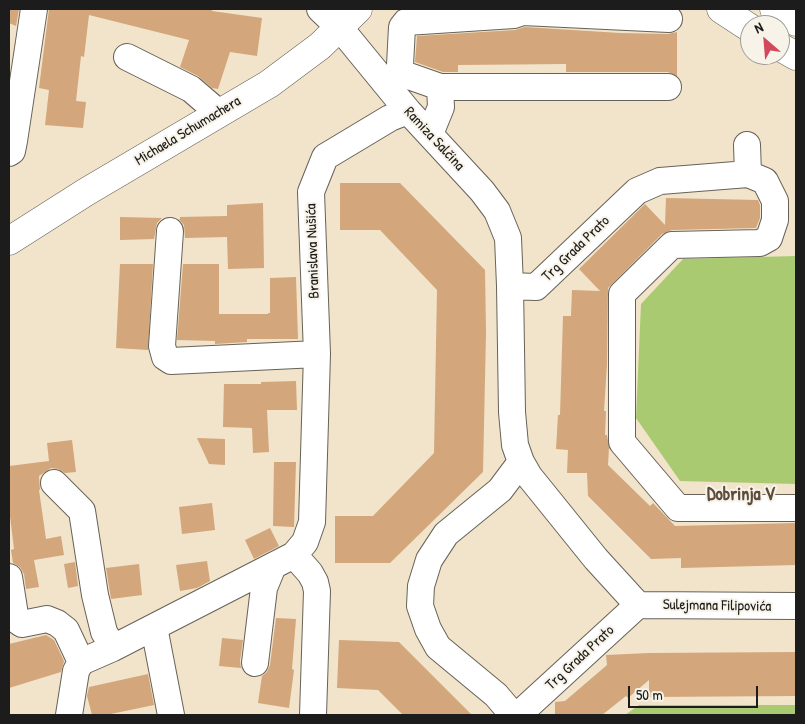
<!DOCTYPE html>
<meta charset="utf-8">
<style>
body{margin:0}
#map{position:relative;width:805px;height:724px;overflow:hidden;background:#f1e4ca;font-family:"Patrick Hand",sans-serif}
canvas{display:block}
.frame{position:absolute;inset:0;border:10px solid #1c1c1c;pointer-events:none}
.north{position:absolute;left:740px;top:15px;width:50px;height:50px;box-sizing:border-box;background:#f7f3e8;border:1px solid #9f9d96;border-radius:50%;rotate:333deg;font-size:14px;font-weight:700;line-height:20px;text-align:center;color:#1c1c1c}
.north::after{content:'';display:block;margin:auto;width:18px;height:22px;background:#d1495b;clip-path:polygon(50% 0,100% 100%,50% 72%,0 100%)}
.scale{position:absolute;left:628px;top:686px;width:130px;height:22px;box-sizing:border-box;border:2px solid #1c1c1c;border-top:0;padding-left:6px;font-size:15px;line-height:18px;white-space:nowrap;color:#1c1c1c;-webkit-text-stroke:4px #f7f3e8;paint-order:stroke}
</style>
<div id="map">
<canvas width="805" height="724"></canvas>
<div class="frame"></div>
<div class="north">N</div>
<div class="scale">50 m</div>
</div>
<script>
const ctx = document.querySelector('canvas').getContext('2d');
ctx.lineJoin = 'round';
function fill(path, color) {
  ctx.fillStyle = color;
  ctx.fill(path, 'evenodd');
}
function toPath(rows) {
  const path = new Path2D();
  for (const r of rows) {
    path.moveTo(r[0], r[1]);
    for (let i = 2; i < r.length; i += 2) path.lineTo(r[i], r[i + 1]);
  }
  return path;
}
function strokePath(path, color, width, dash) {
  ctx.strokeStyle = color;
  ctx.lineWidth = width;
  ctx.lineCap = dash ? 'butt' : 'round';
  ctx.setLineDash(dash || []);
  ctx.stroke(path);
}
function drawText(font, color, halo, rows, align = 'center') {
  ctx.font = font + ' "Patrick Hand",sans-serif';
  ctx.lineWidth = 4;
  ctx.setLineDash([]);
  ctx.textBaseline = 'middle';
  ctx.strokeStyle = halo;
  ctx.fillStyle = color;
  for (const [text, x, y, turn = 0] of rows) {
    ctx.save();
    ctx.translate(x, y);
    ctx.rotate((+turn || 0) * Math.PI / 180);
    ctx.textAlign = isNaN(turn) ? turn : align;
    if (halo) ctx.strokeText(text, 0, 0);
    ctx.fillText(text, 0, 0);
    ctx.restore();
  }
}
fill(toPath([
 [796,256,795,395,796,396,796,484,680,481,636,418,641,304,683,259],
 [639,705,796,705,796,715,625,715]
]), '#aaca72');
fill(toPath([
 [9,9,19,9,16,26,9,23],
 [49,9,212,9,212,11,262,18,257,56,230,52,218,89,212,88,198,76,180,67,189,40,89,15,84,57,81,56,76,101,86,102,83,128,45,125,49,90,39,88],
 [525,27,620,33,668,34,677,32,677,76,668,72,566,72,566,64,458,65,458,72,443,72,415,62,417,36,515,30],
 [340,183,400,183,485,270,486,332,483,472,390,563,335,563,335,516,373,516,434,453,437,290,380,230,340,230],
 [666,198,758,200,760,205,760,218,756,228,672,230,662,234,608,288,607,364,604,411,606,411,605,435,607,435,609,447,608,465,650,506,653,503,675,526,796,523,796,565,681,568,681,558,651,559,588,496,587,473,567,473,568,450,556,449,558,415,560,415,563,316,571,316,572,290,600,291,579,269,645,204,665,225],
 [263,203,264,268,228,269,227,237,185,238,184,225,179,219,180,219,180,217,227,216,227,205],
 [120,217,162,218,157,223,154,239,120,240],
 [120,264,153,264,148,350,116,348],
 [183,264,219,264,219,314,268,314,268,313,270,313,270,278,296,277,298,339,247,339,247,342,215,344,215,341,177,340],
 [296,381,297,410,267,410,269,452,253,453,252,428,223,427,224,384,261,384,261,382],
 [197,438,225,439,225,465,209,464],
 [72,440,76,472,65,473,58,469,51,468,39,476,40,490,39,490,46,539,61,536,64,555,34,560,39,587,26,589,24,574,20,567,13,563,11,550,14,549,9,508,9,466,49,461,47,443],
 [274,462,296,462,294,527,273,526],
 [212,503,215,530,182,534,179,507],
 [270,528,279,546,254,559,245,540],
 [207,561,210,581,197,588,180,591,176,565],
 [75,562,78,586,68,588,64,564],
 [139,564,142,595,111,599,106,568],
 [276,618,296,619,292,669,294,670,289,708,258,703,262,676,267,672,270,665],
 [46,635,54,640,64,661,61,672,9,688,9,644],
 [222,638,243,640,240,661,241,668,219,666],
 [339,640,399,642,472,715,403,715,378,690,337,688],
 [796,652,796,696,649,697,649,680,628,698,626,696,602,715,555,715,555,702,565,701,607,665,606,655,649,653],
 [148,674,154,705,106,715,92,715,87,696,89,687]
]), '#d3a67b');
const minor = toPath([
 [320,9,340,28,408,111,482,191,497,211,508,238,510,286],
 [523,12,669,19],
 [127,57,191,89,219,113],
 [440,87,668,87],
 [430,134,441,107,440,87,403,74,400,65,402,27,406,22,514,15,523,12,522,9],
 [747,145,748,174],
 [9,153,12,151,14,141,34,9],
 [170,231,162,346,165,357,171,361,317,354],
 [54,483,82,511,95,595,104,632,113,648],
 [294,555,310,573,315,582,317,591,313,715],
 [9,577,15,615,19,622,22,624,47,619,57,623,66,630,81,662],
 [638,605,596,559,529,476,521,462,515,445,512,412,510,286,536,287,637,191,660,181,748,174,765,181,775,201,775,220,769,238,760,243,672,245,622,294,622,442,678,508,796,508],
 [638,605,796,606],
 [154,627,171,715],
 [255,663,264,588,273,566],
 [69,715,76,671,81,662,113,648,294,555,305,542,312,522,317,354,311,192,325,157,390,118,408,111],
 [513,715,496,695,438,647,428,629,420,606,421,586,429,560,446,534,500,490,521,462],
 [518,715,638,605]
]);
const major = toPath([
 [721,9,750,28],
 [774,9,796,22],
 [780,47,796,56],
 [9,241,86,192,269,84,320,46,358,9]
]);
strokePath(minor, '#676259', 28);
strokePath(major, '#676259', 29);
strokePath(minor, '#fff', 26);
strokePath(major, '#fff', 28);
drawText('15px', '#1c1c1c', '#f7f3e8', [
 ["Michaela Schumachera",188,131,-31],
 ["Ramiza Salčina",434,139,47],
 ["Trg Grada Prato",576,249,-44],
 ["Branislava Nušića",313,251,-92],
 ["Sulejmana Filipovića",717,606,1],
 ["Trg Grada Prato",580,658,-43]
]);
drawText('bold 18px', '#5c4c3d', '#f7f3e8', [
 ["Dobrinja V",741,495]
]);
</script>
